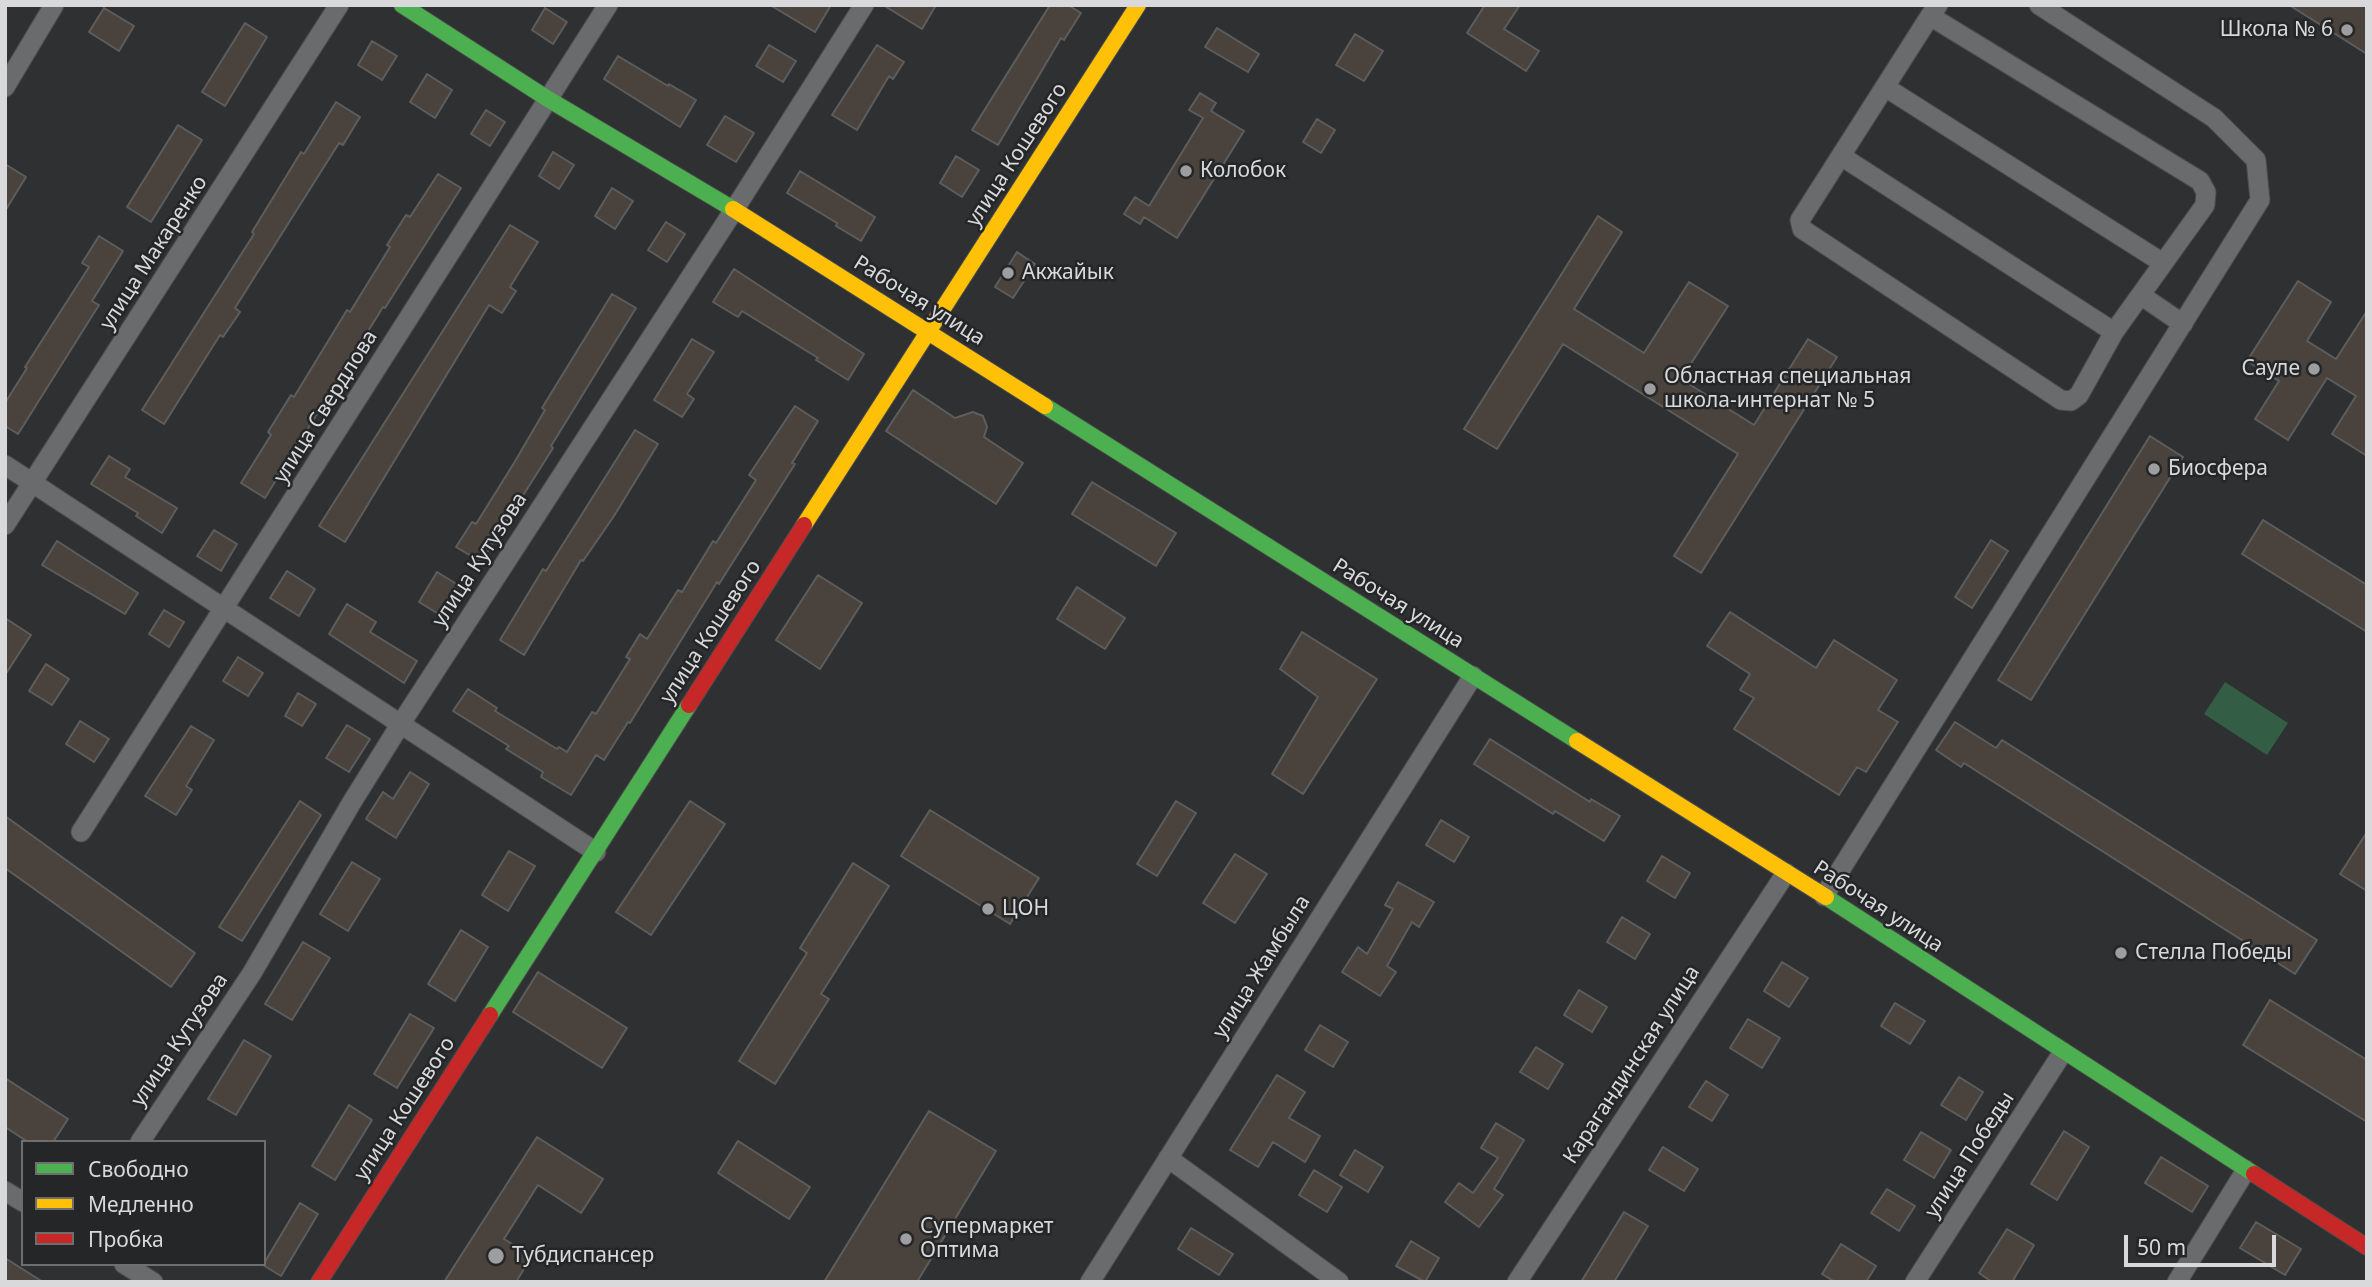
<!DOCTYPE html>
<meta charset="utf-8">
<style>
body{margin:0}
#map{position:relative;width:2372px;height:1287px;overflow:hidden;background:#2f3031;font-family:"Noto Sans",sans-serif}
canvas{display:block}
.frame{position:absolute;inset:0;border:7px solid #d9d9db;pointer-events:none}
.legend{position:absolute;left:21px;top:1140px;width:245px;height:126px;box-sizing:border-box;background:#252628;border:2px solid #6d6e70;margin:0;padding:9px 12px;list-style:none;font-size:21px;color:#d9d9db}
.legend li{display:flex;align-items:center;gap:14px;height:35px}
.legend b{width:35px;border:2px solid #6d6e70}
.scale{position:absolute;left:2124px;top:1235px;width:152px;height:32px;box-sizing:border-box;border:4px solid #d9d9db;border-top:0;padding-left:9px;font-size:21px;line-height:24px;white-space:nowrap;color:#d9d9db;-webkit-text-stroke:5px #252628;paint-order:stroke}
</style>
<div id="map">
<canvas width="2372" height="1287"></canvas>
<div class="frame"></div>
<ul class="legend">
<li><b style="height:9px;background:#4caf50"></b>Свободно</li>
<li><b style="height:9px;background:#ffc107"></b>Медленно</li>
<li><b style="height:9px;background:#c62828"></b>Пробка</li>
</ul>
<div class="scale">50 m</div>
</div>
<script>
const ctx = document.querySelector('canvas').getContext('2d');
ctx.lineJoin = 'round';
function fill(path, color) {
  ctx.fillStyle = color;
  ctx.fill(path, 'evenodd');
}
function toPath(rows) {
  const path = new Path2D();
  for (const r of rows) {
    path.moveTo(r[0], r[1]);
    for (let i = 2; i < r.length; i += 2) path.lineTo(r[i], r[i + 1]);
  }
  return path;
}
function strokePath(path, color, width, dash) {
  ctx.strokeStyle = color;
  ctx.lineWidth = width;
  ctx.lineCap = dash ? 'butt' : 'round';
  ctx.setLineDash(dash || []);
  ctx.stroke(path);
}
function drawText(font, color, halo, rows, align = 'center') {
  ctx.font = font + ' "Noto Sans",sans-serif';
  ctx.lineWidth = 5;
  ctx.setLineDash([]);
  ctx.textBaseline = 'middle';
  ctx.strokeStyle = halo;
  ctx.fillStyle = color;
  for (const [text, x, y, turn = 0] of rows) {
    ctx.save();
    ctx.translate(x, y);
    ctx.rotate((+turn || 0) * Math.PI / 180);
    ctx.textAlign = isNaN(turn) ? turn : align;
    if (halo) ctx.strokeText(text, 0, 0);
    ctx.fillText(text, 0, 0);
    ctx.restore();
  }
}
fill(toPath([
 [2225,682,2288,723,2267,755,2204,714]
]), '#335d45');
const building = toPath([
 [770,5,831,5,815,32,770,5],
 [883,5,936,5,922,29,883,5],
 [1050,5,1068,5,1081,13,1064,40,1061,38,998,145,972,130,1050,5],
 [1485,5,1520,5,1504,29,1539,51,1526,71,1467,33,1485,5],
 [2289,5,2367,5,2367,54,2289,5],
 [104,8,134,26,119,51,89,32,104,8],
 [545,8,567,22,553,44,532,30,545,8],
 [245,23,267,37,225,106,202,92,245,23],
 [1217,28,1259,54,1248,72,1205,47,1217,28],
 [1355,34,1383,51,1364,81,1336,65,1355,34],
 [372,41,397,56,382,80,358,65,372,41],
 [769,45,796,61,783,82,756,66,769,45],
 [877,45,904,62,893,79,889,76,857,130,832,115,877,45],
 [618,56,668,86,669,84,696,100,680,127,604,79,618,56],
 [427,74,452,90,435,118,410,102,427,74],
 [1200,93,1216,103,1211,111,1244,131,1177,238,1144,217,1140,224,1124,214,1135,197,1149,206,1203,118,1189,110,1200,93],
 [336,102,360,117,343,145,339,143,235,308,240,312,223,337,220,335,164,424,142,410,254,234,252,232,301,152,304,154,336,102],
 [486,110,505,122,490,146,471,134,486,110],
 [725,116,754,133,736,162,707,145,725,116],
 [1317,119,1335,130,1321,153,1303,142,1317,119],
 [178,125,202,140,151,222,127,207,178,125],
 [553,152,574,165,559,189,539,176,553,152],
 [956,156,979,170,962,197,940,183,956,156],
 [5,164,26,177,5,211,5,164],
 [800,171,875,217,861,241,836,226,837,223,787,193,800,171],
 [438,174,461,188,385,308,383,307,265,498,241,483,271,435,268,432,291,395,294,397,347,310,350,312,390,247,387,245,406,215,410,217,438,174],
 [612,188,633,201,615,229,595,216,612,188],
 [1598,216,1622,232,1574,309,1644,353,1689,282,1728,306,1681,379,1754,425,1808,339,1837,357,1701,573,1674,556,1738,454,1563,344,1497,449,1464,429,1598,216],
 [666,222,685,234,667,262,648,250,666,222],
 [510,225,538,242,510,287,516,291,502,313,489,305,345,542,319,526,510,225],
 [99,236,123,251,92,301,99,305,18,434,5,426,5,403,27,368,25,367,89,267,82,263,99,236],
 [1017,252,1035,264,1013,298,995,287,1017,252],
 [734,269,864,354,848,380,816,360,818,358,742,311,738,317,713,302,734,269],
 [2298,281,2331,302,2307,341,2336,359,2367,311,2367,456,2332,434,2356,396,2327,378,2288,440,2255,419,2279,381,2247,361,2298,281],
 [612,294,636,308,551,446,553,448,481,562,456,547,472,522,476,524,514,463,545,410,542,408,612,294],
 [692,339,714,352,687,394,694,399,682,417,654,400,692,339],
 [913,390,955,418,973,412,983,416,987,427,984,437,1023,463,996,504,886,431,913,390],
 [795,406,818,421,792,463,795,464,719,584,717,582,630,723,628,722,604,760,596,755,571,795,541,777,543,772,506,749,509,746,453,711,468,689,497,708,495,711,557,749,559,747,567,752,592,712,596,714,630,659,626,657,640,634,647,639,678,590,682,592,713,541,716,543,756,480,749,475,795,406],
 [635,430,658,444,614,516,583,561,581,560,524,655,500,640,543,569,546,571,635,430],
 [2150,436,2183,457,2031,700,1998,680,2150,436],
 [109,456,130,469,125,477,177,508,162,533,136,516,138,513,91,484,109,456],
 [1092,482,1176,533,1156,566,1072,514,1092,482],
 [2263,520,2367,585,2367,632,2242,554,2263,520],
 [214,530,237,544,221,571,197,556,214,530],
 [1991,540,2008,551,1972,608,1955,597,1991,540],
 [57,541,138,593,125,614,42,565,57,541],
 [287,571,315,589,299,616,270,598,287,571],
 [437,572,463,588,445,618,419,602,437,572],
 [818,575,862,603,820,669,776,640,818,575],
 [1077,587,1125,618,1105,649,1057,619,1077,587],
 [347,604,376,622,370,632,417,661,404,683,329,634,347,604],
 [164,610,184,622,169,647,149,634,164,610],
 [1730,612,1816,668,1834,640,1897,680,1878,710,1898,722,1866,772,1857,767,1839,795,1734,729,1754,698,1740,690,1750,674,1707,646,1730,612],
 [5,618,31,635,5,675,5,618],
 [1302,632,1377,679,1303,794,1272,774,1318,697,1280,669,1302,632],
 [238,657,263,673,248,696,223,681,238,657],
 [46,664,69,679,52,705,29,691,46,664],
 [298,693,316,704,302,726,285,716,298,693],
 [80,721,109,739,94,762,66,744,80,721],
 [1955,722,1996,748,2002,740,2317,940,2295,974,1964,763,1961,767,1936,750,1955,722],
 [347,725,370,739,349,772,326,758,347,725],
 [191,726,214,740,186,786,192,790,176,815,145,796,191,726],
 [1490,739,1590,802,1591,799,1620,816,1604,841,1555,811,1553,814,1474,764,1490,739],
 [410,772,429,784,396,838,366,819,383,792,393,799,410,772],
 [300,801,321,815,242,941,219,927,300,801],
 [690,801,725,824,651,935,616,912,690,801],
 [1176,801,1196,813,1157,876,1137,864,1176,801],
 [930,810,1039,878,1010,924,901,856,930,810],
 [5,816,195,953,171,987,5,868,5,816],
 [1441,820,1469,837,1454,862,1426,845,1441,820],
 [2367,832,2367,891,2340,874,2367,832],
 [509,851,535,866,508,911,482,895,509,851],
 [1235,854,1267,874,1235,923,1203,903,1235,854],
 [1662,856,1690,873,1675,898,1647,881,1662,856],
 [352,862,380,879,348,931,320,914,352,862],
 [853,863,889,886,821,994,829,999,775,1084,739,1061,807,953,800,948,853,863],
 [1398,882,1434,902,1419,927,1412,922,1387,966,1396,972,1380,996,1342,972,1358,947,1367,954,1393,909,1385,905,1398,882],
 [1622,917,1650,934,1635,959,1607,942,1622,917],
 [461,930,488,947,455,1001,428,984,461,930],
 [303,942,330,958,292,1020,265,1004,303,942],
 [1782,962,1808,978,1789,1007,1764,991,1782,962],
 [538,972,627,1028,602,1068,513,1012,538,972],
 [1579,990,1607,1007,1592,1032,1564,1015,1579,990],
 [2270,1000,2367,1060,2367,1122,2243,1045,2270,1000],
 [1895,1003,1925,1021,1910,1044,1881,1026,1895,1003],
 [410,1014,434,1028,397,1088,374,1074,410,1014],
 [1748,1019,1780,1038,1762,1068,1730,1048,1748,1019],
 [1320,1025,1348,1042,1333,1067,1305,1050,1320,1025],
 [244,1040,271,1056,236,1115,208,1099,244,1040],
 [1536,1047,1563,1064,1548,1089,1520,1072,1536,1047],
 [1277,1075,1305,1092,1289,1118,1320,1136,1305,1162,1273,1142,1258,1167,1230,1150,1277,1075],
 [1959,1077,1983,1092,1966,1120,1941,1105,1959,1077],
 [5,1078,68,1119,53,1142,28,1142,5,1127,5,1078],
 [1706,1081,1728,1095,1712,1121,1689,1107,1706,1081],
 [349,1105,372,1120,335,1180,312,1166,349,1105],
 [929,1111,996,1151,917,1282,824,1282,929,1111],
 [1496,1123,1524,1140,1494,1189,1503,1195,1479,1227,1445,1202,1459,1183,1473,1193,1498,1158,1481,1148,1496,1123],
 [2064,1131,2089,1147,2057,1200,2031,1184,2064,1131],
 [1921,1132,1951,1150,1934,1178,1904,1160,1921,1132],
 [537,1137,603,1179,581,1213,538,1185,504,1239,532,1256,516,1282,444,1282,537,1137],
 [738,1141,810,1187,789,1219,718,1173,738,1141],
 [1663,1147,1698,1169,1684,1191,1649,1170,1663,1147],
 [1355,1150,1383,1167,1368,1192,1340,1175,1355,1150],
 [2161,1157,2208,1186,2192,1212,2145,1183,2161,1157],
 [1314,1170,1342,1187,1327,1212,1299,1195,1314,1170],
 [1887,1189,1915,1206,1899,1231,1871,1213,1887,1189],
 [300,1203,318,1214,281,1276,263,1265,300,1203],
 [1624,1212,1648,1226,1614,1282,1581,1282,1624,1212],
 [2256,1222,2301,1249,2285,1275,2240,1248,2256,1222],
 [1191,1228,1233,1254,1219,1275,1178,1249,1191,1228],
 [2007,1229,2034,1245,2012,1282,1992,1282,1979,1273,2007,1229],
 [1411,1241,1439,1258,1425,1282,1396,1266,1411,1241],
 [1841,1244,1876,1266,1866,1282,1835,1282,1822,1274,1841,1244],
 [5,1258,43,1282,5,1282,5,1258]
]);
fill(building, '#4a433d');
strokePath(building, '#5d5d5d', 2);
const street = toPath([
 [1930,16,2200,181,2206,192,2205,205,2114,332,2079,395,2071,401,2061,400,1802,229,1800,220,1930,16,1938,5],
 [5,87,54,5],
 [1885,87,2163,263],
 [1841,156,2114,332],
 [2142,296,2183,324],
 [5,465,596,852],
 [5,525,339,5],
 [81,832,608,5],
 [1824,896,2260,200,2256,160,2214,118,2039,5],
 [140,1142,252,973,352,802,400,725,734,210,864,5],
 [1168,1158,1339,1282],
 [5,1191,23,1202],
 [124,1264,153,1282],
 [1090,1282,1473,676],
 [1517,1282,1786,873],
 [1915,1282,2063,1052],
 [2177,1282,2246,1170]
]);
const fast = toPath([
 [402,5,548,99,733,209],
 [1045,406,1577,741],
 [1826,897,2254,1174],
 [490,1015,689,705]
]);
const slow = toPath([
 [733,209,1045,406],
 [804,525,1138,5],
 [1577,741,1826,897]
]);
const jam = toPath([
 [689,705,804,525],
 [2254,1174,2367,1247],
 [319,1282,490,1015]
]);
strokePath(street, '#4a4b4c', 21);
strokePath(fast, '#4a4b4c', 18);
strokePath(slow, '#4a4b4c', 18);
strokePath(jam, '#4a4b4c', 18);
strokePath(street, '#6a6b6c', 19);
strokePath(fast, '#4caf50', 16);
strokePath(slow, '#ffc107', 16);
strokePath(jam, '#c62828', 16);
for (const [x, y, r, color] of [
 [2347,30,7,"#9e9ea0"],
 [1186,171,7,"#9e9ea0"],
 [1008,273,7,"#9e9ea0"],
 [2314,369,7,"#9e9ea0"],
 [1650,389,7,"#9e9ea0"],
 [2154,469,7,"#9e9ea0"],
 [988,909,7,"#9e9ea0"],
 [2121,953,7,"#9e9ea0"],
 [906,1239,7,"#9e9ea0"],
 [496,1256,9,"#9e9ea0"]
]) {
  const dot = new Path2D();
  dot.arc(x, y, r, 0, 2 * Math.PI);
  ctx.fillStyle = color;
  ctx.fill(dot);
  strokePath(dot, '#252628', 2.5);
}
drawText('21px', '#d9d9db', '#252628', [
 ["Школа № 6",2333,30,"right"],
 ["Колобок",1200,171],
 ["Акжайык",1022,273],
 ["Сауле",2300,369,"right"],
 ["Областная специальная",1664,377],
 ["школа-интернат № 5",1664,401],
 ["Биосфера",2168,469],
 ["ЦОН",1002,909],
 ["Стелла Победы",2135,953],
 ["Супермаркет",920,1227],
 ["Оптима",920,1251],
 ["Тубдиспансер",512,1256]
], 'left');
drawText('21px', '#d9d9db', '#252628', [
 ["улица Кошевого",1017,155,-57],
 ["улица Макаренко",154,253,-57],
 ["Рабочая улица",919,301,32],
 ["улица Свердлова",326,407,-58],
 ["улица Кутузова",480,560,-57],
 ["Рабочая улица",1398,604,32],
 ["улица Кошевого",711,632,-57],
 ["Рабочая улица",1878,907,33],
 ["улица Жамбыла",1262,967,-58],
 ["улица Кутузова",180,1040,-56],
 ["Карагандинская улица",1632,1065,-57],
 ["улица Кошевого",405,1109,-57],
 ["улица Победы",1970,1155,-57]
]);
</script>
